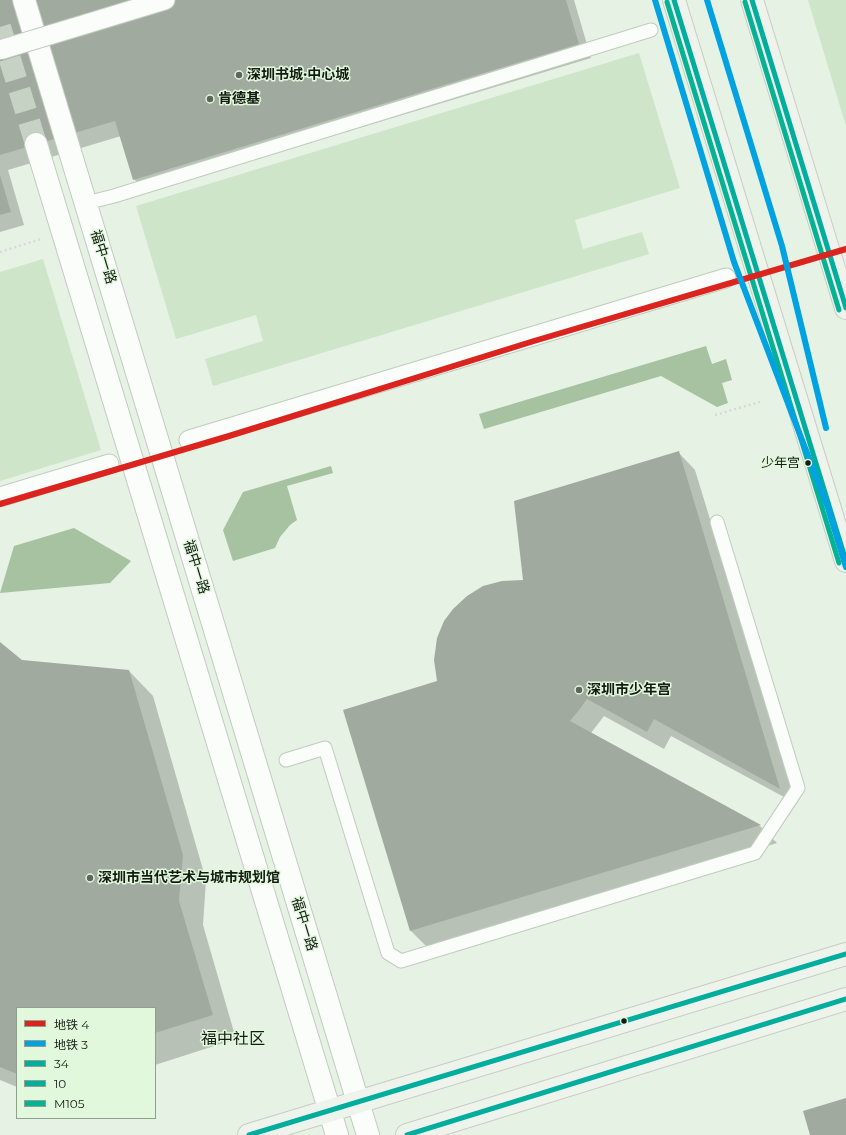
<!DOCTYPE html>
<meta charset="utf-8">
<style>
body{margin:0}
#map{position:relative;width:846px;height:1135px;overflow:hidden;background:#e6f2e3;font-family:Montserrat,"Noto Sans SC",sans-serif}
canvas{display:block}
.legend{position:absolute;left:16px;top:1007px;width:140px;height:112px;box-sizing:border-box;background:#e2f8dd;border:1px solid #8fa08c;margin:0;padding:5px 7px;list-style:none;font-size:12px;color:#131b12}
.legend li{display:flex;align-items:center;gap:8px;height:20px}
.legend b{width:20px;border:1px solid #8fa08c}
</style>
<div id="map">
<canvas width="846" height="1135"></canvas>
<ul class="legend">
<li><b style="height:5px;background:#dc241f"></b>地铁 4</li>
<li><b style="height:5px;background:#00a2e1"></b>地铁 3</li>
<li><b style="height:5px;background:#01ad9c"></b>34</li>
<li><b style="height:5px;background:#01ad9c"></b>10</li>
<li><b style="height:5px;background:#05b394"></b>M105</li>
</ul>
</div>
<script>
const ctx = document.querySelector('canvas').getContext('2d');
ctx.lineJoin = 'round';
function fill(path, color) {
  ctx.fillStyle = color;
  ctx.fill(path, 'evenodd');
}
function toPath(rows) {
  const path = new Path2D();
  for (const r of rows) {
    path.moveTo(r[0], r[1]);
    for (let i = 2; i < r.length; i += 2) path.lineTo(r[i], r[i + 1]);
  }
  return path;
}
function strokePath(path, color, width, dash) {
  ctx.strokeStyle = color;
  ctx.lineWidth = width;
  ctx.lineCap = dash ? 'butt' : 'round';
  ctx.setLineDash(dash || []);
  ctx.stroke(path);
}
function drawText(font, color, halo, rows, align = 'center') {
  ctx.font = font + ' Montserrat,"Noto Sans SC",sans-serif';
  ctx.lineWidth = 3;
  ctx.setLineDash([]);
  ctx.textBaseline = 'middle';
  ctx.strokeStyle = halo;
  ctx.fillStyle = color;
  for (const [text, x, y, turn = 0] of rows) {
    ctx.save();
    ctx.translate(x, y);
    ctx.rotate((+turn || 0) * Math.PI / 180);
    ctx.textAlign = isNaN(turn) ? turn : align;
    if (halo) ctx.strokeText(text, 0, 0);
    ctx.fillText(text, 0, 0);
    ctx.restore();
  }
}
fill(toPath([
 [808,0,846,0,846,126],
 [639,53,680,188,575,220,583,249,642,232,649,254,213,386,205,359,263,341,256,315,176,339,136,206],
 [43,259,101,450,0,481,0,272]
]), '#cee5ca');
fill(toPath([
 [706,346,712,364,726,359,732,380,722,383,728,403,717,407,661,376,484,429,479,414],
 [331,466,333,473,287,486,297,520,290,525,280,537,275,548,233,561,223,530,243,492],
 [74,528,131,561,110,583,0,593,14,546]
]), '#a6c2a1');
fill(toPath([
 [0,0,574,0,591,58,147,192,134,179,121,136,8,170,24,225,0,232],
 [678,452,695,470,797,804,671,736,664,749,604,716,591,733,760,826,777,843,428,948,411,931,344,710,438,682,524,581],
 [0,643,22,661,129,671,153,696,206,880,203,925,236,1039,155,1065,155,1008,17,1008,17,1087,0,1080]
]), '#0003');
fill(toPath([
 [0,0,566,0,579,44,133,180,115,121,0,155],
 [0,175,11,212,0,215],
 [679,451,780,789,654,719,647,732,587,699,579,710,570,721,761,825,410,931,343,710,437,681,434,660,437,638,444,621,453,609,467,596,483,586,502,581,523,580,514,501],
 [0,642,22,660,129,670,183,855,179,901,213,1015,155,1033,155,1008,17,1008,17,1074,0,1067],
 [846,1098,846,1135,810,1135,803,1111]
]), '#a1aa9f');
strokePath(toPath([
 [0,27,36,144]
]), '#c6d2c4', 22, [22, 11]);
const service = toPath([
 [86,203,114,196,651,30],
 [286,760,325,748,388,953,401,961,755,853,798,788,717,522]
]);
const pedestrian = toPath([
 [86,24,165,0],
 [189,440,726,278],
 [0,497,109,464]
]);
const tertiary = toPath([
 [24,0,368,1135],
 [36,144,337,1135]
]);
const primary = toPath([
 [674,0,846,561],
 [752,0,846,308],
 [249,1135,846,954],
 [407,1135,846,999]
]);
strokePath(service, '#c1cbbf', 15);
strokePath(pedestrian, '#c1cbbf', 21);
strokePath(tertiary, '#c1cbbf', 24);
strokePath(primary, '#c7cdc5', 24);
strokePath(toPath([
 [0,252,41,239],
 [715,415,763,401]
]), '#d7dad6', 2.5, [2, 3]);
strokePath(service, '#fbfdfb', 13);
strokePath(pedestrian, '#fbfdfb', 19);
strokePath(tertiary, '#fbfdfb', 22);
strokePath(primary, '#eef3ec', 22);
const pedestrianBridge = toPath([
 [0,50,86,24]
]);
strokePath(pedestrianBridge, '#c1cbbf', 21, []);
strokePath(pedestrianBridge, '#fbfdfb', 19);
strokePath(toPath([
 [249,1135,846,954],
 [407,1135,846,999]
]), '#01ad9c', 5);
strokePath(toPath([
 [674,0,846,561],
 [752,0,846,308]
]), '#01ad9c', 5);
strokePath(toPath([
 [667,2,839,563],
 [745,2,839,310]
]), '#05b394', 5);
strokePath(toPath([
 [0,504,229,436,534,341,846,249]
]), '#dc241f', 6);
strokePath(toPath([
 [655,0,734,262,828,508,846,567],
 [707,0,782,246,826,428]
]), '#00a2e1', 6);
for (const [x, y, r, color] of [
 [239,75,4,"#5d665b"],
 [210,99,4,"#5d665b"],
 [808,463,3.5,"#131b12"],
 [579,690,4,"#5d665b"],
 [90,878,4,"#5d665b"],
 [624,1021,3.5,"#131b12"]
]) {
  const dot = new Path2D();
  dot.arc(x, y, r, 0, 2 * Math.PI);
  ctx.fillStyle = color;
  ctx.fill(dot);
  strokePath(dot, '#e2f8dd', 1.5);
}
drawText('13px', '#131b12', '#e2f8dd', [
 ["少年宫",800,463]
], 'right');
drawText('bold 14px', '#131b12', '#e2f8dd', [
 ["深圳书城·中心城",247,75],
 ["肯德基",218,99],
 ["深圳市少年宫",587,690],
 ["深圳市当代艺术与城市规划馆",98,878]
], 'left');
drawText('14px', '#131b12', '#e2f8dd', [
 ["福中一路",103,257,73],
 ["福中一路",196,567,73],
 ["福中一路",304,924,73]
]);
drawText('16px', '#131b12', '#e2f8dd', [
 ["福中社区",233,1039]
]);
</script>
